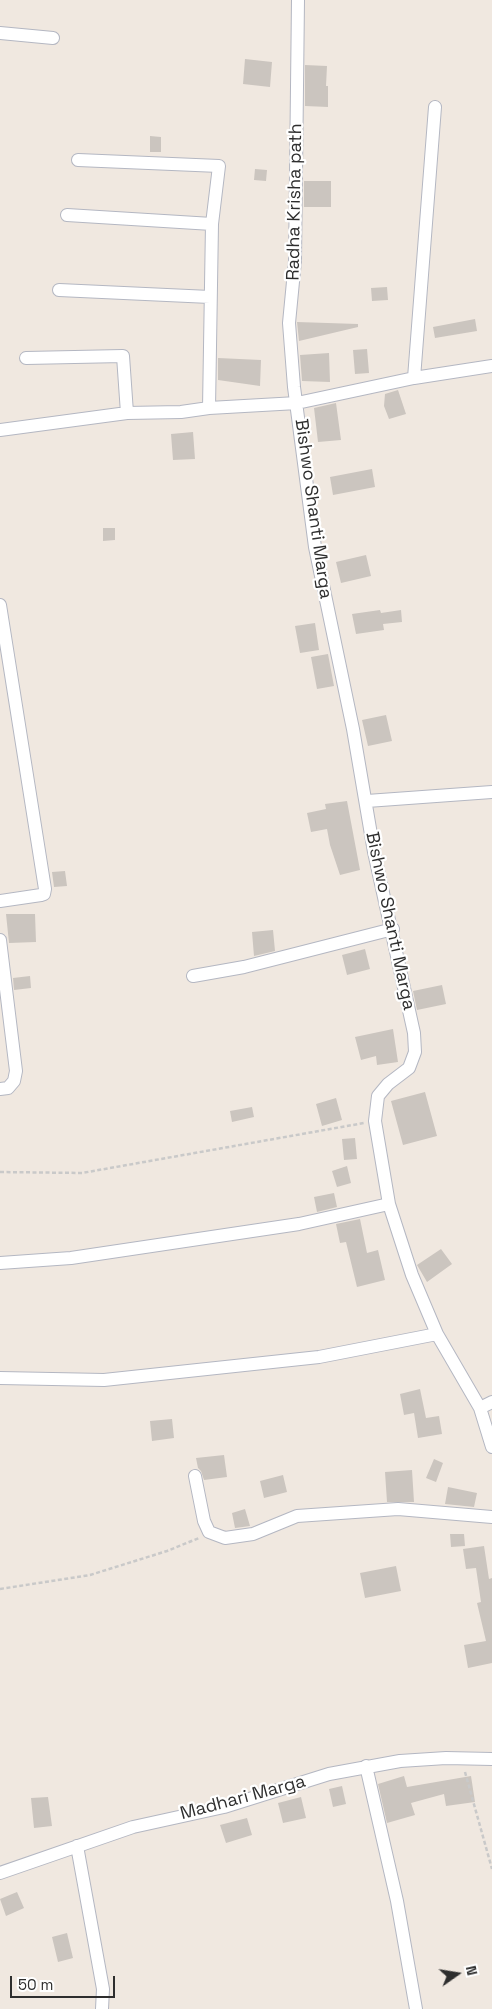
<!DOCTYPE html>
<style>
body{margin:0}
#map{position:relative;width:492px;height:2009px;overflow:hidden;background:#f0e8e0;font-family:"Space Grotesk",sans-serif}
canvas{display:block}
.north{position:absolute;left:432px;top:1949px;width:50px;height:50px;-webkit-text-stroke:4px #fff;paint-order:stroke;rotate:77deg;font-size:14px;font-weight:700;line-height:20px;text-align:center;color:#2e2e2e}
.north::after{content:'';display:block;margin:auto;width:18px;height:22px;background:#2e2e2e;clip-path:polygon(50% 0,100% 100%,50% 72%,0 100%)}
.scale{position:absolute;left:10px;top:1976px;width:105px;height:22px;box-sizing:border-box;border:2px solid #2e2e2e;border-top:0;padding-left:6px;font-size:15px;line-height:18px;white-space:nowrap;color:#2e2e2e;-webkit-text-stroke:4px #fff;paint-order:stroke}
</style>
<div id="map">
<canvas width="492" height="2009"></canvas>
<div class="north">N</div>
<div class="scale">50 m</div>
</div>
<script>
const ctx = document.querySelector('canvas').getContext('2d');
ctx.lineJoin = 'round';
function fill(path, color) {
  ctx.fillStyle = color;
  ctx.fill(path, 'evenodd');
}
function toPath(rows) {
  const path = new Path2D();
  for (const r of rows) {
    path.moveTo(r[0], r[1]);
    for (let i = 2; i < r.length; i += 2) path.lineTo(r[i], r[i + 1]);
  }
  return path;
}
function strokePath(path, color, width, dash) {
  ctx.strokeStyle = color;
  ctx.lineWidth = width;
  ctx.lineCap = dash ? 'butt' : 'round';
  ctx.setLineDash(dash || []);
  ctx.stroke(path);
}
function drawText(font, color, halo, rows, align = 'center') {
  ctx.font = font + ' "Space Grotesk",sans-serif';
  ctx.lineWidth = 4.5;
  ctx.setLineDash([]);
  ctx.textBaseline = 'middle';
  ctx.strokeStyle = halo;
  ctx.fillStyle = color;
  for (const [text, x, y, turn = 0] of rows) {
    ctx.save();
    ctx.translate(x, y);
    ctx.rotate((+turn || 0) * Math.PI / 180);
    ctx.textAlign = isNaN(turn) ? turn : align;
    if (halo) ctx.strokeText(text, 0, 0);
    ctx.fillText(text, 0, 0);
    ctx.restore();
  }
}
fill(toPath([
 [245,59,272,62,270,87,243,84],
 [305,65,327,66,326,86,328,86,328,107,305,106],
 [150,136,161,137,161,152,150,152],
 [255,169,267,170,266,181,254,180],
 [304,181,331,181,331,207,304,207],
 [387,287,388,300,372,301,371,288],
 [475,319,477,331,435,338,433,327],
 [297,322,358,324,358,327,299,341],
 [367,349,369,373,355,374,353,350],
 [329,353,330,382,302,381,300,355],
 [218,358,261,360,260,386,218,380],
 [398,390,406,414,389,419,384,406,385,394],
 [336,403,341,440,318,442,314,408],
 [193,432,195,459,173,460,171,434],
 [372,469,375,487,333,495,330,477],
 [103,528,115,528,115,540,103,541],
 [366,555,371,576,341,583,336,562],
 [380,610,381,613,401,610,402,622,383,624,384,630,356,634,352,614],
 [315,623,319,650,300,653,295,626],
 [328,654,334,686,317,689,311,657],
 [386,715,392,741,368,746,362,720],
 [347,801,360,870,340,875,330,845,327,829,311,832,307,813,326,809,325,804],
 [65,871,67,886,54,887,52,872],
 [6,914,35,914,36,942,9,943],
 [273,930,275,951,254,956,252,932],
 [365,949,370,969,347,975,342,955],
 [30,976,31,988,14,990,13,978],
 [442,985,446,1004,417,1010,413,991],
 [393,1029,398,1062,377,1065,376,1056,361,1060,355,1037],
 [425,1092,437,1136,403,1145,391,1101],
 [336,1098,342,1120,322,1126,316,1104],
 [252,1107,254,1117,232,1122,230,1111],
 [355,1138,357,1159,344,1160,342,1139],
 [347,1166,351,1183,337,1187,332,1171],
 [334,1193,337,1207,317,1212,314,1197],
 [360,1219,367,1253,378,1250,385,1280,357,1287,346,1242,340,1243,336,1224],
 [441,1249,452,1264,427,1282,417,1265],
 [420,1389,426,1418,439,1416,442,1434,418,1438,414,1413,404,1415,400,1394],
 [172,1419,174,1438,152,1441,150,1421],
 [224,1455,227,1477,204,1480,201,1471,198,1468,196,1458],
 [434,1459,443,1463,436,1482,426,1478],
 [412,1470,414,1502,387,1502,385,1472],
 [283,1475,287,1492,264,1498,260,1481],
 [448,1487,477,1493,474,1507,445,1504],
 [245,1509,250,1526,235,1528,232,1513],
 [450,1534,464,1534,465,1546,451,1547],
 [484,1546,489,1579,492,1578,492,1663,468,1668,464,1645,486,1641,477,1603,481,1602,476,1568,466,1569,463,1549],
 [396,1566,401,1591,365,1598,360,1573],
 [404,1776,407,1787,471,1776,475,1802,446,1806,444,1794,411,1803,415,1815,387,1823,378,1784],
 [342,1786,346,1804,333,1807,329,1789],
 [48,1797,52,1826,34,1828,31,1798],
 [301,1797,306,1818,283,1823,278,1803],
 [247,1818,252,1835,226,1843,220,1825],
 [17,1892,24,1908,6,1916,0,1899],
 [67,1933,73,1958,58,1962,52,1937]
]), '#cbc5bf');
const street = toPath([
 [298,0,295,261,289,323,294,387,315,547,353,729,374,852,414,1033,415,1052,409,1068,388,1084,378,1096,375,1121,389,1204,412,1275,437,1334,480,1408,492,1447],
 [0,33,53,38],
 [78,160,219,166,212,224,209,408],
 [67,215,212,224],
 [59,290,210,297],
 [26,358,123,356,127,413],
 [414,378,435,107],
 [0,430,127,413,181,412,209,408,297,403,414,378,492,366],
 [0,605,45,889,44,894,41,895,0,901],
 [367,801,492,792],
 [0,940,16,1071,14,1081,8,1088,0,1089],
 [193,976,244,967,393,929],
 [0,1263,71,1258,299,1224,389,1204],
 [0,1378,104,1380,319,1357,437,1334],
 [480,1408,492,1402],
 [195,1476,204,1521,209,1532,225,1538,253,1534,297,1516,398,1509,492,1517],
 [366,1766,397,1901,416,2009],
 [77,1846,103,1989,102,2009],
 [0,1873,133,1827,224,1807,329,1774,400,1761,446,1758,492,1759]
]);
strokePath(street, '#b4b7c2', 14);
strokePath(toPath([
 [0,1172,82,1173,364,1123],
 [0,1589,90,1575,167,1551,199,1538],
 [465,1772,492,1869]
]), '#c9c9c9', 2.5, [4, 2.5]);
strokePath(street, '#fff', 12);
drawText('18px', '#2e2e2e', '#fff', [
 ["Radha Krisha path",295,202,-89],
 ["Bishwo Shanti Marga",313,509,82],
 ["Bishwo Shanti Marga",390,921,78],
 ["Madhari Marga",243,1798,-15]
]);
</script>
